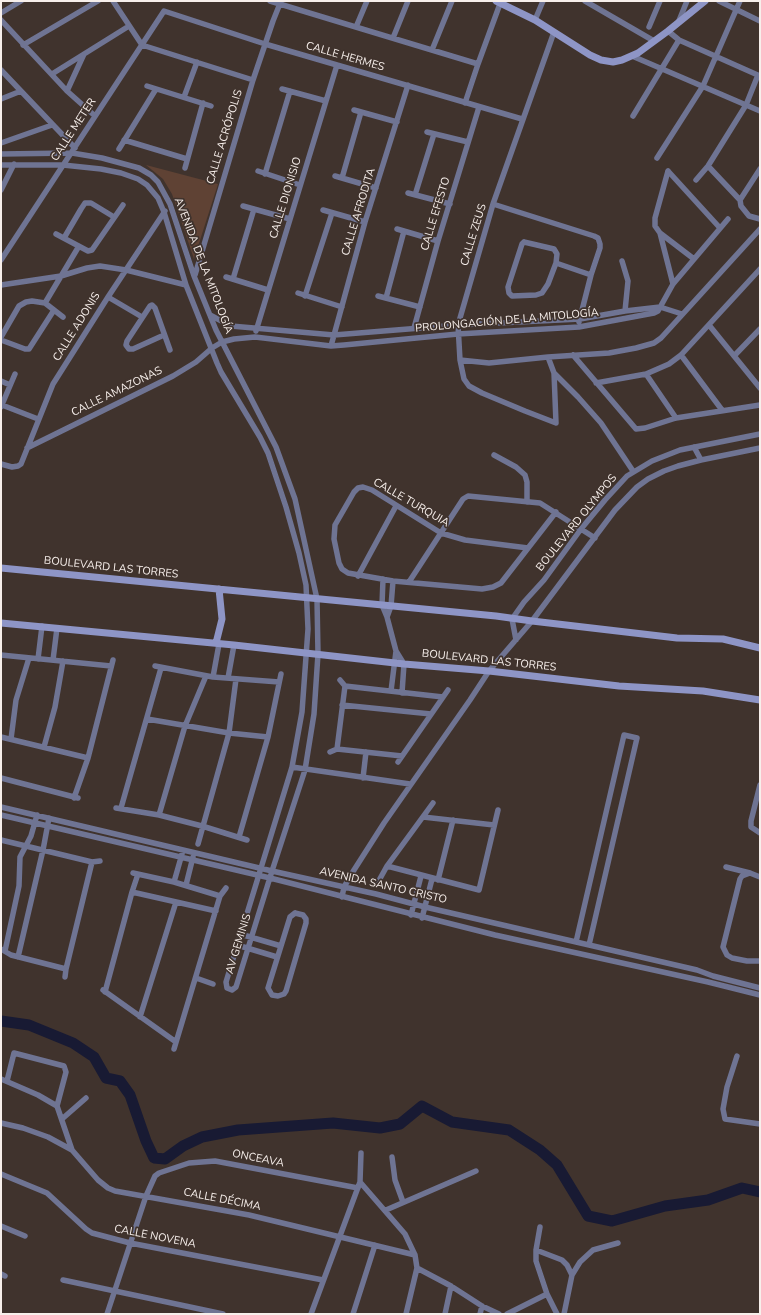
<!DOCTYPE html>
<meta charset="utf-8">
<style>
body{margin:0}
#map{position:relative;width:761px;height:1315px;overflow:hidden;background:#40332d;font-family:"Nunito Sans",sans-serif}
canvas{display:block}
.frame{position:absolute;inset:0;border:2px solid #f7efeb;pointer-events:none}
</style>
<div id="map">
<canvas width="761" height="1315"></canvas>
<div class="frame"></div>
</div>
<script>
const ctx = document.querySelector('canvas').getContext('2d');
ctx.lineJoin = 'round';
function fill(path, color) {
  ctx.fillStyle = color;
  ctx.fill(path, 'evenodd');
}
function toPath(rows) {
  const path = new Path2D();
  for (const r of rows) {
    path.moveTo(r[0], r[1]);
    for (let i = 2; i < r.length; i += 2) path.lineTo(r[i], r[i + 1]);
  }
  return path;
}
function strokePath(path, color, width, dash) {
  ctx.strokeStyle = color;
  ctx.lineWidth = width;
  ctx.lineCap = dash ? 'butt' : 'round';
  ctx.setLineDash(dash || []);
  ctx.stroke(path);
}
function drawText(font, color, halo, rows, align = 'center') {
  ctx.font = font + ' "Nunito Sans",sans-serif';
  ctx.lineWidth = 3.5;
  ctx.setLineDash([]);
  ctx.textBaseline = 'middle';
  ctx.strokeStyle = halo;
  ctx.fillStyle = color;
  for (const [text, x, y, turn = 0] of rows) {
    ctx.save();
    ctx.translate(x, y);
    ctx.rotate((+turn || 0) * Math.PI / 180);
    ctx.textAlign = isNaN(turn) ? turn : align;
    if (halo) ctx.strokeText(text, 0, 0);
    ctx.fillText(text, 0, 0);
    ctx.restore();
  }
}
fill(toPath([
 [146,165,218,184,194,259,172,194,163,179]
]), '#5f4234');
strokePath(toPath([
 [1,1021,29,1025,73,1043,94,1057,106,1078,120,1081,130,1095,146,1141,154,1158,165,1159,183,1146,202,1137,238,1130,333,1123,380,1128,400,1124,422,1106,452,1122,509,1130,540,1150,557,1165,588,1216,612,1221,665,1206,708,1200,742,1188,760,1192]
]), '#181a33', 11);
strokePath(toPath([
 [113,1,142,45,253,80],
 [270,1,478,64],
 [585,1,654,41],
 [719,1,760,21],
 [1,13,21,1],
 [1,20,67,91,95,116],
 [535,20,543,1],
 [678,23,687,1],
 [356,27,367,1],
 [649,27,660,1],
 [668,31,679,40,760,76],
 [393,38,408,1],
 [23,45,98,1],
 [432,50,452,1],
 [632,56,760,111],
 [1,70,75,148],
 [52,74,129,26],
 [147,86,211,106],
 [282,89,326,101],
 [67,91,84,54],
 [184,97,197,62],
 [1,99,21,91],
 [465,103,478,64,501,1],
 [354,110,397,122],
 [633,116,679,40],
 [427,132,468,142],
 [124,140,187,159],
 [1,143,52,125],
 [119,149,156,89],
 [1,154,72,153,102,158,139,168,151,175,158,182,170,204,194,276,216,330,276,447,295,499,317,599,318,654,314,714,305,770,272,871,236,987,232,990,227,988,226,982,292,767,302,712,308,629,306,585,299,553,286,507,268,453,260,437,221,372,217,363,186,285,164,212,158,198,147,185,138,179,121,173,101,169,63,165,1,165],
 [657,158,703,86,740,1],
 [708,166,740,200,741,206,749,216,760,219],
 [185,168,203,103],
 [258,171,300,185],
 [668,171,655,218,655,226,660,233,694,259],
 [668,171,720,228],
 [265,174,290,91],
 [335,176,376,188],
 [342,178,361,112],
 [696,180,708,166,746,105,758,75],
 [1,190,14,164],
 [408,193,450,204],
 [415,195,434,134],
 [740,200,760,169],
 [493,204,594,236,598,238,600,244,600,248,591,275,579,322],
 [243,206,290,219],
 [323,210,365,222],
 [397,229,438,241],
 [660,233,673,284],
 [56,234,88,251,92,250,123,205],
 [64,238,81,209,85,203,91,203,114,217],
 [524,242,554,249,557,254,556,263,548,284,542,293,536,295,512,296,509,293,508,287,522,244,524,242],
 [1,260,164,11,265,44,522,119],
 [622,261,628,281,625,311],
 [556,263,591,275],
 [195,275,253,80,273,21,281,1],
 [226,277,268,290],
 [233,279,254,209],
 [1,285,61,276,87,268,100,266,126,270,186,285],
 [298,293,342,307],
 [305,296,332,213],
 [378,296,420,307],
 [108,297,142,317],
 [386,298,404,231],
 [45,303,79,246],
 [210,315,231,326,334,335,458,325,580,319,625,311,660,307,682,314],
 [709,325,760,388],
 [414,328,438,241,479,107],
 [256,331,337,65],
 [164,335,133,349,129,349,126,345,127,341,150,306,152,305,155,308,170,350],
 [1,337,19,306,26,302,32,301,45,303,63,317],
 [1,340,25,349,29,349,54,310],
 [331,346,365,222,408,85],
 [573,355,636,429,645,428,676,418,760,405],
 [681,355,722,410],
 [734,356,760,329],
 [548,357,554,373,556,423,525,411,482,393,469,386,464,379,460,360,458,325,493,204,554,32],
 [460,360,489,363,548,357,609,353,636,348,654,343,661,338,760,229],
 [554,373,578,397,601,423,633,471],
 [646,374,676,418],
 [1,381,10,385],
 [596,383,646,374,669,364,681,355,760,269],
 [2,405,38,419],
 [1,407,15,374],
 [694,447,701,460],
 [27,448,173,376,196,362,212,348,222,342,234,339,255,337,331,346,344,345,458,334,579,327,654,313,658,311,673,284,728,219],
 [494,455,516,467,525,475,527,482,527,502],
 [1,464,12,467,18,466,21,464,53,384,108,297,165,211],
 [528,548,465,540,441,533,372,490,363,487,358,488,354,492,335,525,334,539,339,563,342,569,348,573,393,581,482,589,493,587,501,583,556,512],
 [358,576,396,506],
 [383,579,382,605,387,617,396,651,404,664,402,693],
 [409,582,463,499,468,496,540,503,595,538],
 [387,617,391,606,393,581],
 [516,640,512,619,524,602,544,580,581,529,605,500,627,476,652,461,680,450,760,434],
 [1,655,111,666],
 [38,659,42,626],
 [53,660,57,628],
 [155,666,213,677,279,682],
 [213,677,219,644],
 [228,678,234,645],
 [340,680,345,686,443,697],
 [391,691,396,651],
 [342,705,431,714],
 [147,719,229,733,268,737],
 [1,737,88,758],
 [11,739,16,700,29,658],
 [44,747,55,707,63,661],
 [337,749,345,686],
 [330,752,337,749,402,756],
 [398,762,448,690],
 [292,767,410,784],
 [1,778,78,798],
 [363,778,366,752],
 [760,785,751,821,751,827,760,833],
 [74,798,88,758,113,660],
 [1,807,272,871,376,894,425,907,697,970,713,976,760,988],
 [116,808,159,815,202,826,247,840],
 [121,808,161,668],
 [1,815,270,878,495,935,708,982,760,995],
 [159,815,185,726,206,676],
 [423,817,494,825],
 [239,837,268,737,281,674],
 [1,840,92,862,100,861],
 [198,844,229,733,236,679],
 [387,866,479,890,498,810],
 [726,867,750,873],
 [133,873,174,882,220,896],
 [760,877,750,873,742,876,740,879,723,947,727,955,732,958,747,961,760,961],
 [438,880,453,820],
 [174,882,182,854],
 [377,884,387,866,433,803],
 [186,885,193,857],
 [132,892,216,911],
 [342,897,344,887,354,870,384,823,470,700,489,671,532,621,615,510,637,487,648,479,664,471,678,466,701,460,760,448],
 [295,913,303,915,306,919,306,923,286,991,284,994,278,996,272,995,268,988,290,917,295,913],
 [411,915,421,876],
 [422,918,432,879],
 [240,934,281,946],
 [576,942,624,735,637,738,589,945],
 [237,945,277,957],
 [1,949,11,955,66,969],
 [5,951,19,886,20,857,31,836,37,815],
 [18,957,43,850,49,818],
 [65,977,66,969,92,862],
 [196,978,213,984],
 [103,990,176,1042],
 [105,992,132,892,138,874],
 [140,1017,176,902],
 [174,1049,220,896,226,888],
 [737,1056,727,1087,723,1109,725,1119,760,1124],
 [1,1079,38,1095,57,1106],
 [7,1081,14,1053,64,1066,66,1072,57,1106],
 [57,1106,72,1150,98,1180,108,1188,115,1191,249,1215,415,1255],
 [62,1119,86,1098],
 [1,1123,23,1128,48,1137,72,1150],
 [392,1157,395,1180,403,1202],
 [1,1174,47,1193,86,1229,92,1233,130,1243,323,1280],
 [360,1182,405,1234,415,1255,417,1268,406,1314],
 [386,1210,476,1171],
 [1,1226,25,1236],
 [540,1227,536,1250,536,1261,547,1294,557,1314],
 [536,1250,562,1260,567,1265,572,1275],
 [417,1268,451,1286,482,1306,499,1314],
 [1,1274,5,1276],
 [63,1280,223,1314],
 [107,1314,146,1196,155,1176,159,1173,189,1163,215,1161,358,1188],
 [311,1314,360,1182,361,1153],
 [353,1314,375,1245],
 [445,1314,451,1286],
 [480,1314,482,1306],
 [507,1314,547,1294],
 [564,1314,572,1275,580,1262,593,1250,618,1243]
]), '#6f7493', 5.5);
strokePath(toPath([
 [496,1,535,20,590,55,601,60,613,62,622,60,638,53,668,31,705,1],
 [1,568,496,616,532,621,677,638,723,639,760,648],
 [1,623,234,645,404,664,489,671,619,686,703,691,760,700],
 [216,643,222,619,219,589]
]), '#8e95c6', 7);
drawText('11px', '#f7efeb', '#40332d', [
 ["CALLE HERMES",345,57,16],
 ["CALLE METER",74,130,-57],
 ["CALLE ACRÓPOLIS",225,137,-73],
 ["CALLE DIONISIO",286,198,-73],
 ["CALLE AFRODITA",359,212,-73],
 ["CALLE EFESTO",436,214,-73],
 ["CALLE ZEUS",474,235,-73],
 ["AVENIDA DE LA MITOLOGÍA",203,266,69],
 ["PROLONGACIÓN DE LA MITOLOGÍA",507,321,-5],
 ["CALLE ADONIS",77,327,-58],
 ["CALLE AMAZONAS",117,392,-26],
 ["CALLE TURQUIA",411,503,30],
 ["BOULEVARD OLYMPOS",577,523,-51],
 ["BOULEVARD LAS TORRES",111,568,6],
 ["BOULEVARD LAS TORRES",489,661,6],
 ["AVENIDA SANTO CRISTO",383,886,13],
 ["AV GEMINIS",239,944,-73],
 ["ONCEAVA",258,1159,11],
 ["CALLE DÉCIMA",222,1200,11],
 ["CALLE NOVENA",155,1237,11]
]);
</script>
